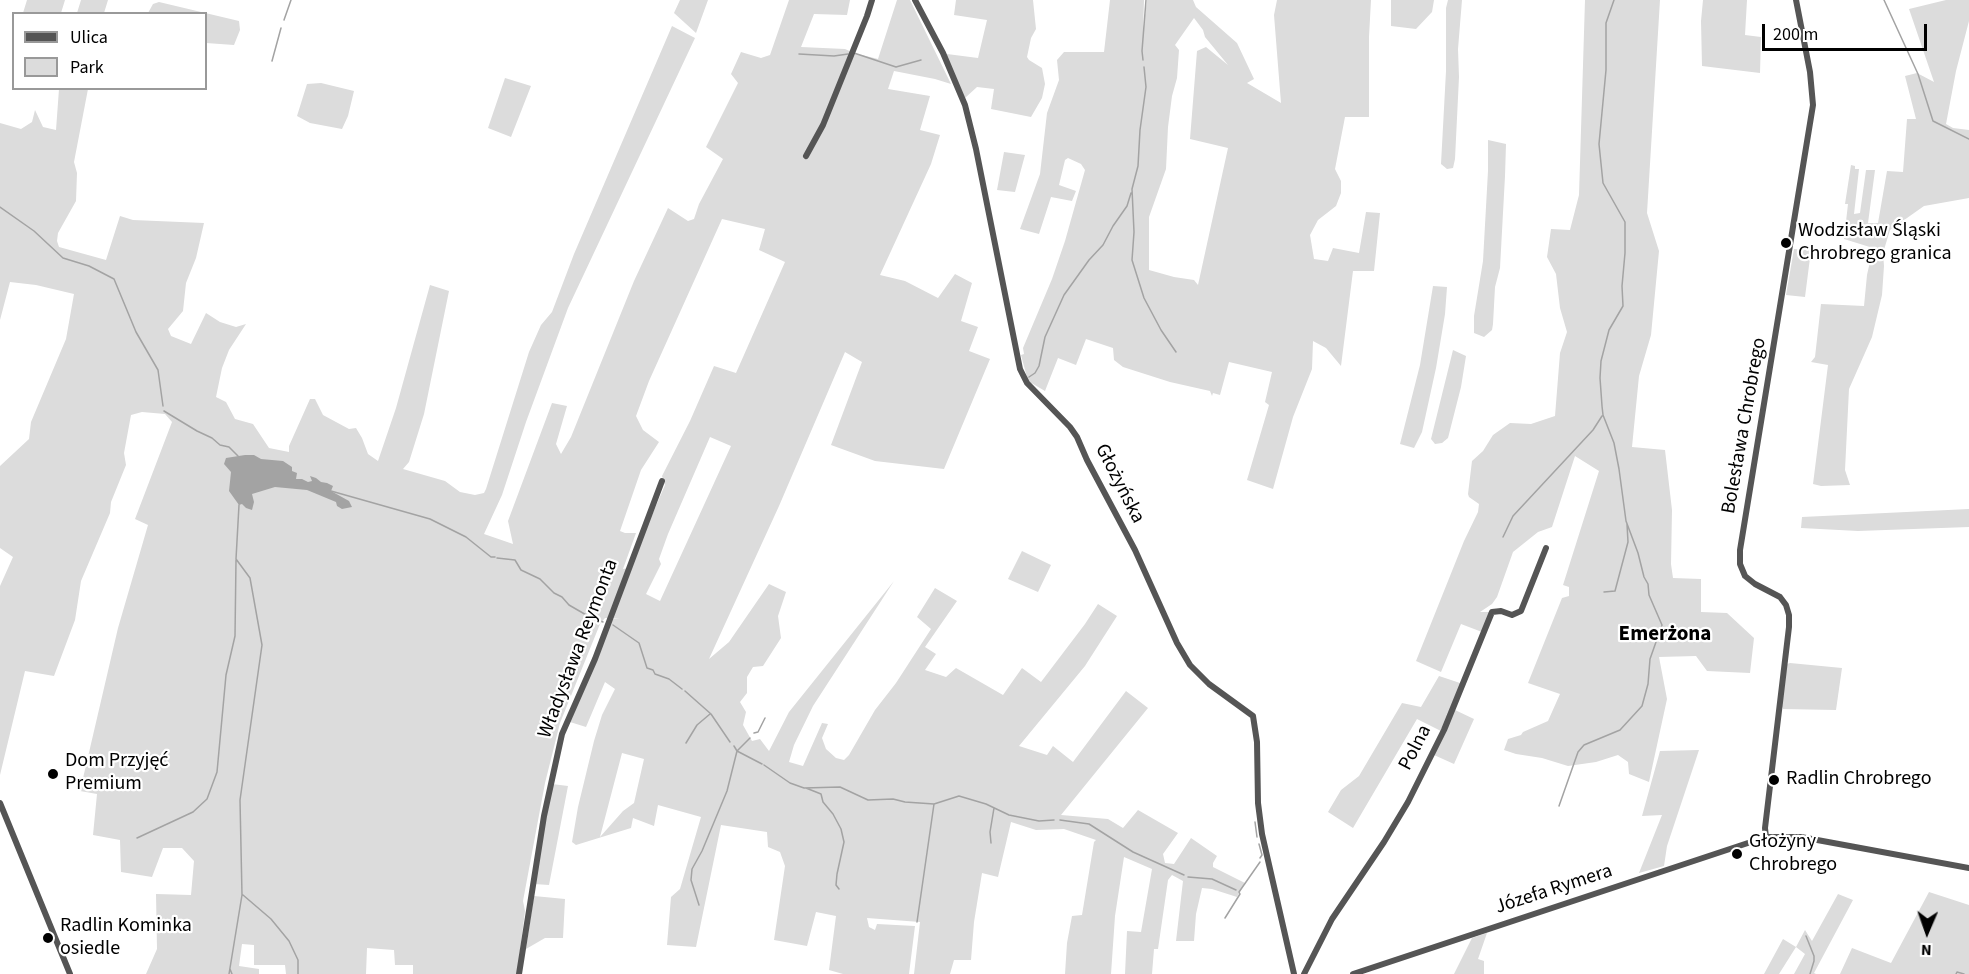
<!DOCTYPE html>
<meta charset="utf-8">
<style>
body{margin:0}
#map{position:relative;width:1969px;height:974px;overflow:hidden;background:#fff;font-family:"Source Sans 3",sans-serif}
canvas{display:block}
.legend{position:absolute;left:12px;top:12px;width:195px;height:78px;box-sizing:border-box;background:#fff;border:2px solid #999;margin:0;padding:8px 10px;list-style:none;font-size:18px;color:#000}
.legend li{display:flex;align-items:center;gap:12px;height:30px}
.legend b{width:30px;border:2px solid #999}
.north{position:absolute;left:1897px;top:902px;width:60px;height:60px;-webkit-text-stroke:4px #fff;paint-order:stroke;rotate:182deg;font-size:16px;font-weight:700;line-height:24px;text-align:center;color:#000}
.north::after{content:'';display:block;margin:auto;width:21px;height:27px;background:#000;clip-path:polygon(50% 0,100% 100%,50% 72%,0 100%)}
.scale{position:absolute;left:1762px;top:24px;width:165px;height:27px;box-sizing:border-box;border:3px solid #000;border-top:0;padding-left:8px;font-size:18px;line-height:21px;white-space:nowrap;color:#000;-webkit-text-stroke:4px #fff;paint-order:stroke}
</style>
<div id="map">
<canvas width="1969" height="974"></canvas>
<ul class="legend">
<li><b style="height:8px;background:#555"></b>Ulica</li>
<li><b style="height:16px;background:#dcdcdc"></b>Park</li>
</ul>
<div class="north">N</div>
<div class="scale">200 m</div>
</div>
<script>
const ctx = document.querySelector('canvas').getContext('2d');
ctx.lineJoin = 'round';
function fill(path, color) {
  ctx.fillStyle = color;
  ctx.fill(path, 'evenodd');
}
function toPath(rows) {
  const path = new Path2D();
  for (const r of rows) {
    path.moveTo(r[0], r[1]);
    for (let i = 2; i < r.length; i += 2) path.lineTo(r[i], r[i + 1]);
  }
  return path;
}
function strokePath(path, color, width, dash) {
  ctx.strokeStyle = color;
  ctx.lineWidth = width;
  ctx.lineCap = dash ? 'butt' : 'round';
  ctx.setLineDash(dash || []);
  ctx.stroke(path);
}
function drawText(font, color, halo, rows, align = 'center') {
  ctx.font = font + ' "Source Sans 3",sans-serif';
  ctx.lineWidth = 4.5;
  ctx.setLineDash([]);
  ctx.textBaseline = 'middle';
  ctx.strokeStyle = halo;
  ctx.fillStyle = color;
  for (const [text, x, y, turn = 0] of rows) {
    ctx.save();
    ctx.translate(x, y);
    ctx.rotate((+turn || 0) * Math.PI / 180);
    ctx.textAlign = isNaN(turn) ? turn : align;
    if (halo) ctx.strokeText(text, 0, 0);
    ctx.fillText(text, 0, 0);
    ctx.restore();
  }
}
fill(toPath([
 [27,0,65,0,61,13,23,13],
 [81,0,108,0,104,13,77,13],
 [680,0,708,0,696,33,674,13],
 [789,0,850,0,847,15,814,14,801,47,845,49,854,53,878,59,897,0,910,0,951,84,935,79,894,71,888,89,930,96,920,130,940,135,931,164,880,275,905,281,938,298,955,274,972,283,961,321,978,327,969,351,990,359,944,469,875,461,831,445,862,362,845,352,779,506,709,659,729,642,769,584,786,592,778,616,781,638,763,666,753,667,747,677,747,693,740,702,746,712,743,725,752,741,760,739,769,751,789,712,894,581,813,706,794,745,789,762,803,766,822,723,828,724,822,738,826,749,836,758,844,760,849,755,875,710,896,683,931,629,917,617,935,588,957,601,925,647,936,654,925,670,946,677,956,668,1003,695,1022,668,1041,682,1085,624,1098,604,1117,616,1085,666,1019,746,1047,755,1053,746,1073,762,1126,691,1148,708,1061,815,1108,819,1123,828,1138,810,1178,833,1163,854,1165,863,1174,864,1191,838,1217,856,1213,863,1213,867,1245,883,1237,897,1212,889,1202,888,1196,914,1194,941,1176,941,1183,881,1172,875,1168,880,1158,949,1154,949,1152,974,1125,974,1127,931,1141,932,1152,869,1124,857,1115,916,1111,974,1065,974,1067,943,1072,916,1082,915,1094,842,1096,840,1064,829,1036,830,1011,822,998,877,982,873,974,922,971,960,954,960,950,974,914,974,920,922,867,918,869,927,875,930,877,924,915,926,909,974,843,974,829,970,836,916,816,912,807,946,774,940,785,866,780,852,768,847,767,832,721,825,696,947,667,945,671,897,680,889,701,817,658,805,654,826,633,818,631,828,576,845,572,842,578,807,594,741,602,715,615,689,605,682,586,727,570,722,609,619,620,618,605,618,600,624,560,723,545,783,523,901,525,911,517,974,413,974,413,965,395,965,394,950,367,948,366,974,286,974,285,965,254,965,254,945,242,944,239,966,259,969,259,974,146,974,157,949,156,894,191,895,194,861,182,848,163,848,152,877,121,872,120,840,93,835,97,794,80,791,118,628,148,525,135,519,172,422,165,414,142,412,131,415,124,453,126,465,111,502,110,513,81,581,75,620,54,676,25,671,0,775,0,586,13,557,0,548,0,466,29,439,31,422,66,339,74,294,36,285,10,282,0,320,0,123,21,129,32,122,35,110,43,127,56,130,59,89,88,89,74,162,77,173,76,201,58,233,57,241,59,247,106,260,120,216,133,220,204,223,196,258,186,283,183,311,168,329,171,336,191,344,206,313,220,322,236,327,246,324,229,350,222,368,216,397,226,402,235,419,253,424,269,448,289,452,289,446,310,399,315,399,323,415,349,429,356,428,362,438,368,454,378,461,396,408,430,285,449,291,424,414,409,462,403,469,445,481,460,492,475,495,484,493,486,489,529,352,541,325,552,312,574,254,672,26,695,38,568,308,526,422,502,495,484,534,513,544,508,521,552,403,567,406,556,444,561,454,571,437,634,281,668,208,688,221,694,219,699,204,723,159,706,147,738,83,731,74,741,52,761,58,770,55],
 [722,219,765,229,759,250,785,262,736,373,714,366,690,421,662,476,665,485,629,568,623,569,636,533,625,533,620,531,641,470,659,442,643,430,636,416,649,381],
 [710,437,731,446,660,601,646,594,661,564,659,559,668,534],
 [622,753,644,759,634,803,623,811,600,837],
 [956,0,1033,0,1036,29,1031,38,1027,57,1029,60,1042,68,1045,84,1042,98,1031,117,991,109,994,89,977,87,965,98,946,55,947,54,978,58,987,20,954,15],
 [1110,0,1144,0,1143,32,1147,0,1193,0,1196,7,1237,43,1254,79,1247,83,1281,103,1274,15,1277,0,1371,0,1369,37,1369,117,1345,117,1335,169,1341,181,1341,193,1336,206,1318,220,1310,235,1314,259,1328,261,1333,248,1359,253,1366,212,1380,213,1374,271,1353,271,1341,366,1326,348,1313,341,1312,369,1293,417,1273,489,1247,480,1269,405,1265,402,1272,372,1229,362,1220,395,1213,393,1212,396,1210,391,1170,382,1123,367,1114,360,1113,348,1086,339,1076,365,1058,358,1045,391,1028,381,1021,355,1024,354,1023,348,1052,279,1065,241,1085,170,1081,164,1068,158,1065,160,1059,185,1076,191,1072,201,1051,197,1039,234,1020,229,1040,174,1047,113,1059,80,1057,60,1064,52,1104,52],
 [1194,18,1203,30,1205,37,1228,65,1206,47,1197,51,1190,139,1228,148,1198,285,1194,280,1174,277,1149,270,1149,217,1166,169,1168,127,1172,96,1177,78,1179,50,1175,45],
 [1391,0,1434,0,1432,12,1416,29,1391,26],
 [1448,0,1462,0,1458,49,1459,77,1455,159,1453,168,1447,169,1441,164,1446,71,1446,8],
 [1585,0,1660,0,1647,213,1659,251,1651,335,1639,376,1632,447,1665,450,1672,510,1671,564,1673,578,1701,579,1701,612,1727,613,1754,638,1750,673,1707,671,1696,656,1659,657,1667,699,1649,782,1629,774,1628,762,1618,755,1596,762,1568,766,1542,758,1516,754,1504,750,1508,739,1521,735,1523,732,1548,721,1560,694,1528,683,1562,598,1569,596,1569,587,1563,585,1599,471,1575,456,1552,527,1538,532,1513,552,1497,597,1492,604,1480,612,1491,612,1482,632,1461,624,1441,672,1416,661,1464,541,1478,512,1479,504,1469,497,1468,494,1472,461,1483,451,1493,435,1510,423,1531,424,1555,416,1560,353,1567,332,1560,308,1556,274,1547,257,1551,229,1570,230,1579,195],
 [1703,0,1747,0,1745,35,1761,37,1760,73,1702,66,1701,21],
 [1946,0,1969,0,1969,21,1956,71,1946,124,1953,128,1969,130,1969,198,1924,206,1890,230,1883,253,1884,266,1882,295,1872,337,1849,389,1845,470,1850,485,1821,486,1813,484,1828,365,1811,362,1815,357,1821,304,1864,306,1867,275,1873,248,1844,239,1848,204,1845,204,1851,165,1855,166,1855,169,1859,169,1854,214,1860,213,1866,170,1875,170,1868,223,1878,223,1887,171,1903,172,1907,119,1916,119,1905,76,1917,73,1934,82,1909,9],
 [159,2,239,21,240,30,234,45,206,43,206,14,148,13,153,4],
 [505,78,531,86,511,137,488,128],
 [321,83,354,91,348,116,342,129,310,123,297,116,307,84],
 [1488,140,1506,144,1505,176,1500,268,1495,287,1493,324,1492,330,1484,337,1474,333,1474,316,1483,261,1488,171],
 [1004,152,1025,155,1015,192,997,190],
 [1794,249,1811,250,1805,297,1786,295],
 [1433,286,1447,287,1445,314,1436,368,1422,432,1414,448,1400,444,1420,365],
 [1453,350,1466,356,1461,387,1448,438,1442,443,1435,444,1431,439],
 [1969,509,1969,527,1858,531,1801,528,1802,517],
 [1022,551,1051,565,1038,592,1008,579],
 [1790,663,1842,668,1836,710,1783,709,1782,706,1787,664],
 [1439,676,1463,684,1441,731,1417,719,1353,828,1328,812,1341,790,1359,776,1402,703,1421,707],
 [1455,710,1474,719,1454,764,1434,755],
 [1699,750,1667,846,1664,866,1639,873,1662,815,1642,816,1660,751],
 [552,784,568,786,549,885,534,884],
 [1929,892,1969,905,1969,974,1840,974,1852,948,1891,963],
 [1838,894,1853,900,1814,973,1816,974,1794,974,1805,954,1796,947,1779,974,1764,974,1783,939,1796,947,1805,930,1812,941],
 [534,896,565,899,563,938,545,938,526,949],
 [1487,933,1478,959,1484,961,1484,974,1454,974,1472,938]
]), '#dcdcdc');
fill(toPath([
 [245,455,254,455,261,459,283,461,292,467,292,471,297,473,296,479,302,479,308,482,312,481,310,476,316,478,321,482,327,483,333,486,331,491,349,501,352,507,342,509,337,506,336,502,307,490,275,487,252,494,254,502,252,510,246,508,242,504,239,505,229,491,231,472,224,464,226,458]
]), '#a3a3a3');
strokePath(toPath([
 [1884,0,1918,74,1933,121,1969,139],
 [284,20,291,0],
 [854,53,896,67,921,60],
 [799,54,834,56,848,54],
 [1143,60,1142,51,1146,0],
 [272,61,281,28],
 [1144,67,1146,87,1140,130,1138,166,1132,189,1134,232,1132,260,1144,298,1161,330,1176,352],
 [0,207,34,231,63,258,89,266,114,279,136,332,158,370,163,406],
 [1029,377,1035,373,1039,366,1045,337,1064,295,1089,260,1103,245,1113,226,1127,206,1131,193],
 [164,411,197,431,212,438,220,445,229,447,238,456],
 [331,491,430,519,466,537,491,557,495,557],
 [1503,537,1513,516,1593,430,1602,416],
 [497,558,515,560,521,570,540,579,554,593,562,597,569,605,588,616,603,622],
 [1604,592,1615,591,1628,542,1627,524],
 [613,625,639,643,647,668,653,670,655,674,669,679,682,689],
 [685,691,711,714,730,742],
 [754,733,758,732,765,718],
 [686,743,697,725,710,714],
 [734,746,737,751,762,764],
 [764,765,790,783,804,788,840,787,868,800,893,799,905,802,934,804,959,796,986,804,1009,815,1039,821,1054,820],
 [806,788,821,794,823,802,833,814,841,829,844,842,837,874,836,885,839,889],
 [1559,806,1578,752,1584,745,1620,730,1642,706,1648,684,1650,659,1662,625,1649,595,1648,584,1644,577,1638,553,1626,521,1619,469,1614,443,1603,415,1602,406,1600,378,1601,361,1609,330,1623,306,1622,286,1625,253,1625,222,1603,183,1599,144,1606,70,1606,23,1614,0],
 [1060,820,1089,824,1133,852,1184,875],
 [1255,822,1257,837],
 [137,838,193,812,207,799,217,772,226,675,235,636,236,560],
 [991,843,990,832,994,808],
 [1259,844,1262,855,1260,858],
 [1188,877,1212,879,1236,890],
 [243,895,271,919,289,941,298,960,298,974],
 [699,905,691,880,692,869,702,851,727,791,737,751,750,738],
 [1225,918,1240,894,1239,892,1260,862],
 [917,922,934,804],
 [1806,936,1814,956,1814,961,1810,974],
 [230,969,232,974],
 [229,974,242,895,240,800,262,645,250,578,236,559,239,505],
 [1956,974,1957,972,1964,974]
]), '#a3a3a3', 1.5);
strokePath(toPath([
 [915,0,943,53,965,105,976,149,1020,369,1027,383,1070,427,1077,437,1087,460,1135,550,1177,643,1190,665,1209,684,1253,716,1257,742,1258,803,1262,834,1294,974],
 [806,156,823,125,867,16,872,0],
 [0,803,70,974],
 [1766,837,1765,828,1789,627,1789,615,1786,605,1780,597,1755,584,1745,576,1740,564,1740,550,1813,105,1810,72,1796,0],
 [519,974,544,816,562,734,595,659,662,481],
 [1304,974,1332,919,1384,842,1408,802,1444,730,1492,612,1501,611,1512,615,1521,611,1546,548],
 [1353,974,1766,837,1801,837,1969,868]
]), '#555', 6);
for (const [x, y, r, color] of [
 [1786,243,6,"#000"],
 [53,774,6,"#000"],
 [1774,780,6,"#000"],
 [1737,854,6,"#000"],
 [48,938,6,"#000"]
]) {
  const dot = new Path2D();
  dot.arc(x, y, r, 0, 2 * Math.PI);
  ctx.fillStyle = color;
  ctx.fill(dot);
  strokePath(dot, '#fff', 2);
}
drawText('20px', '#000', '#fff', [
 ["Wodzisław Śląski",1798,232],
 ["Chrobrego granica",1798,255],
 ["Dom Przyjęć",65,762],
 ["Premium",65,785],
 ["Radlin Chrobrego",1786,780],
 ["Głożyny",1749,843],
 ["Chrobrego",1749,866],
 ["Radlin Kominka",60,927],
 ["osiedle",60,950]
], 'left');
drawText('20px', '#000', '#fff', [
 ["Bolesława Chrobrego",1745,426,-80],
 ["Głożyńska",1119,484,63],
 ["Władysława Reymonta",579,649,-69],
 ["Polna",1416,748,-63],
 ["Józefa Rymera",1554,890,-18]
]);
drawText('bold 21px', '#000', '#fff', [
 ["Emerżona",1665,635]
]);
</script>
